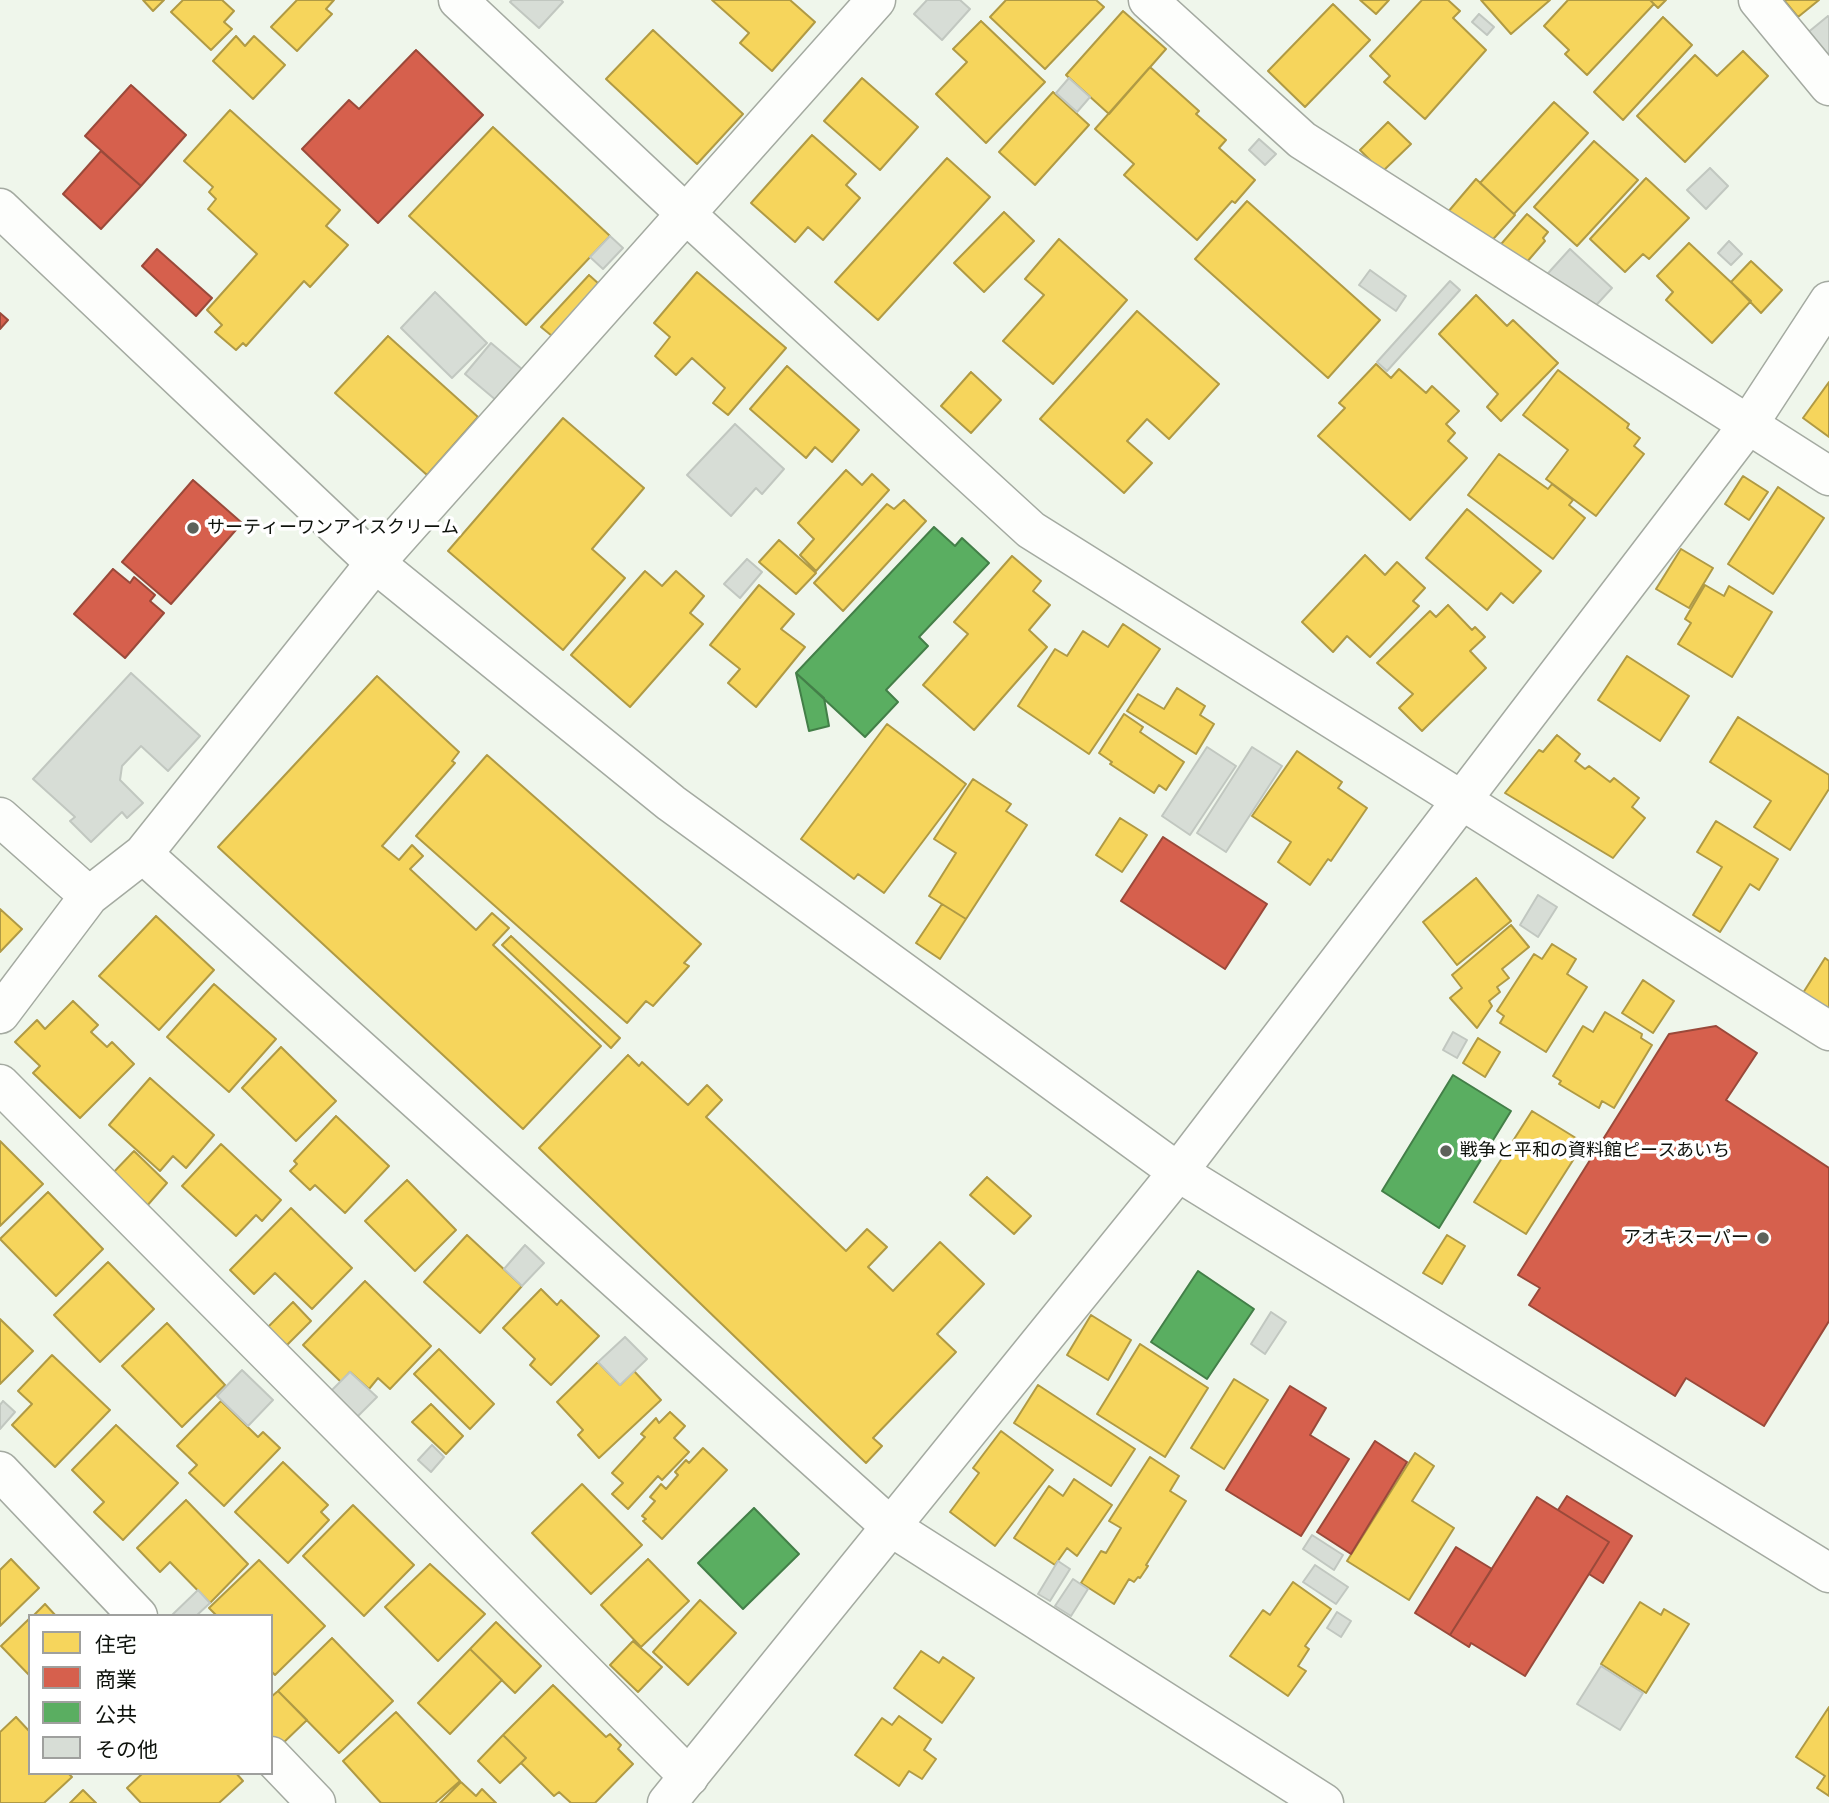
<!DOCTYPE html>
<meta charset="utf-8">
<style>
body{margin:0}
#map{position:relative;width:1829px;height:1803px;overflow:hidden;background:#eff6eb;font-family:Helvetica,"Noto Sans JP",sans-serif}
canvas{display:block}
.legend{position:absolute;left:28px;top:1614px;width:245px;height:161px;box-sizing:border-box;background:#fff;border:2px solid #9fa09e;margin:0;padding:9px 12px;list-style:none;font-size:21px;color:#0e120c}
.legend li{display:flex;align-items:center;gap:14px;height:35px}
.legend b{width:35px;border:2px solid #9fa09e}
</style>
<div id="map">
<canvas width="1829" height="1803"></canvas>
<ul class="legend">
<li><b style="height:19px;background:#f6d55c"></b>住宅</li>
<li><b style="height:19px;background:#d6604d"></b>商業</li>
<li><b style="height:19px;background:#5aae61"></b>公共</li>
<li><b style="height:19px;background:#d7ddd6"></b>その他</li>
</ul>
</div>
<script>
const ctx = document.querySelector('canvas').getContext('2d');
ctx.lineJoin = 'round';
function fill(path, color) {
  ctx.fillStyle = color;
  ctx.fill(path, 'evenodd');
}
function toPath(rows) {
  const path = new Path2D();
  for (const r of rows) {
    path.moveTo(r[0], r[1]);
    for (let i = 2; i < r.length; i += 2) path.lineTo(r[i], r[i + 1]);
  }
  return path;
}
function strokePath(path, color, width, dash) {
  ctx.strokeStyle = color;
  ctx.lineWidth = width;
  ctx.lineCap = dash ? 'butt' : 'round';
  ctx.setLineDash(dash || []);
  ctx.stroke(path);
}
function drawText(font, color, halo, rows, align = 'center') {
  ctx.font = font + ' Helvetica,"Noto Sans JP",sans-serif';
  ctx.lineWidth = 7;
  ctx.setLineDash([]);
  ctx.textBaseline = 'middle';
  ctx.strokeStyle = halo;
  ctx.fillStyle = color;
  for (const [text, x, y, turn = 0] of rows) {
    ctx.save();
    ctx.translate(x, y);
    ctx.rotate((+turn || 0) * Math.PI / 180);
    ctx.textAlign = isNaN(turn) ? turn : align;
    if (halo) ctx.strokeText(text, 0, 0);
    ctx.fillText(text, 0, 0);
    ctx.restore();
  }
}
const homes = toPath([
 [143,0,164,0,153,11,143,0],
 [183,0,222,0,234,11,224,22,232,29,211,50,171,12,183,0],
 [297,0,334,0,326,9,332,14,297,51,271,27,297,0],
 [712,0,790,0,815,22,772,71,740,43,749,33,712,0],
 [1006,0,1096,0,1104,7,1045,69,990,17,1006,0],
 [1360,0,1389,0,1376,14,1360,0],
 [1422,0,1448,0,1460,11,1453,18,1486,50,1425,119,1384,82,1390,76,1370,56,1422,0],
 [1481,0,1550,0,1511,34,1481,0],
 [1568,0,1650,0,1654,4,1587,75,1565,54,1569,50,1544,26,1568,0],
 [1650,0,1666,0,1658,8,1650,0],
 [1784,0,1819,0,1798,17,1784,0],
 [1333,4,1370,40,1305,107,1268,71,1333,4],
 [1123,11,1166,49,1109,114,1066,75,1123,11],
 [1663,17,1692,45,1623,120,1594,92,1663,17],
 [981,21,1045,82,986,143,936,94,967,62,953,49,981,21],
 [653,30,743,114,697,164,606,79,653,30],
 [236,36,245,46,254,36,285,65,253,99,213,61,236,36],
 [1743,51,1768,76,1685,162,1637,116,1695,55,1717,76,1743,51],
 [1150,67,1199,111,1196,114,1226,140,1219,148,1255,180,1235,203,1232,201,1197,240,1124,175,1134,164,1095,129,1150,67],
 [862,78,918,127,880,170,824,121,862,78],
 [1053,92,1089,125,1035,185,999,152,1053,92],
 [1554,102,1588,133,1514,214,1480,183,1554,102],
 [230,110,340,210,326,226,348,245,310,287,304,281,246,346,243,343,236,350,215,332,222,325,207,310,257,254,208,209,216,199,209,192,213,187,184,161,230,110],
 [1388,122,1411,144,1382,172,1360,150,1388,122],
 [493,127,610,236,526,325,409,216,493,127],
 [812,135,856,174,846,185,860,198,823,240,808,227,795,242,751,203,812,135],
 [1594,141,1638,180,1577,246,1534,207,1594,141],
 [947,158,990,197,878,320,835,282,947,158],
 [1646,178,1689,218,1649,259,1643,254,1625,272,1590,239,1646,178],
 [1476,179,1515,215,1486,247,1442,219,1476,179],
 [1247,201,1380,320,1328,378,1195,259,1247,201],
 [1004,212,1034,241,984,292,954,263,1004,212],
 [1527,214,1548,232,1543,238,1545,241,1520,270,1496,250,1527,214],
 [1059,239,1127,300,1053,384,1003,341,1044,295,1025,279,1059,239],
 [1689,243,1751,301,1712,343,1666,300,1673,292,1657,276,1689,243],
 [1751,261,1782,290,1761,313,1731,282,1751,261],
 [697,272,786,348,728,415,713,403,725,388,692,358,676,375,655,356,670,337,654,323,697,272],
 [589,275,599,284,552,336,541,327,589,275],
 [1476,295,1507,326,1513,320,1558,363,1501,421,1487,407,1498,394,1439,334,1476,295],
 [1137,311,1219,384,1169,439,1147,419,1127,441,1152,463,1124,493,1040,419,1137,311],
 [388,336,478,417,427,475,335,393,388,336],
 [1376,364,1391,378,1399,369,1426,393,1432,386,1459,411,1446,424,1455,433,1448,441,1467,458,1410,520,1318,436,1345,408,1339,403,1376,364],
 [787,366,859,430,832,462,815,447,806,458,750,409,787,366],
 [1558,370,1629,424,1627,428,1640,438,1634,446,1644,454,1596,516,1546,479,1568,450,1523,415,1558,370],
 [971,372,1001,400,971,433,941,406,971,372],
 [1829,382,1829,437,1803,418,1829,382],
 [563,418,644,488,592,549,625,578,563,650,448,551,563,418],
 [1499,454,1548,489,1552,484,1573,500,1569,505,1585,518,1553,559,1468,495,1499,454],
 [846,470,862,485,872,474,889,490,816,571,800,555,814,539,798,523,846,470],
 [1743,476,1768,492,1749,520,1725,504,1743,476],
 [1778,487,1824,518,1773,594,1728,564,1778,487],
 [904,500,926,521,843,611,814,583,887,504,894,509,904,500],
 [1467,509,1541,571,1513,603,1501,593,1487,610,1426,558,1467,509],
 [779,540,816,573,796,594,759,562,779,540],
 [1681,549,1713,568,1689,608,1656,589,1681,549],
 [1365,555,1385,575,1397,562,1425,588,1413,601,1419,606,1370,657,1347,636,1333,652,1302,622,1365,555],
 [1012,556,1041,581,1033,591,1050,605,1029,630,1047,647,974,730,923,685,968,634,954,622,1012,556],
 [645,571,662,586,676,571,704,596,690,613,703,624,630,707,571,655,645,571],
 [759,585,794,614,781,629,805,647,756,707,728,683,740,669,710,645,759,585],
 [1705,585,1724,596,1729,586,1772,612,1732,677,1678,644,1691,623,1685,619,1705,585],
 [1448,605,1472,630,1475,627,1485,637,1470,651,1486,668,1422,731,1399,708,1413,694,1377,663,1430,611,1436,617,1448,605],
 [1123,624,1160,649,1089,754,1018,706,1055,649,1067,656,1083,631,1108,647,1123,624],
 [1627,656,1689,696,1660,741,1598,700,1627,656],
 [377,676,459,752,452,761,455,763,382,846,399,860,412,845,423,856,410,869,476,930,492,913,509,928,493,945,601,1046,523,1129,218,847,377,676],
 [1177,688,1205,706,1200,715,1214,724,1196,754,1127,711,1138,694,1164,709,1177,688],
 [1124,714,1143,727,1140,732,1184,762,1166,790,1159,785,1154,793,1110,764,1112,762,1099,753,1124,714],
 [1738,717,1829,775,1829,789,1790,850,1754,827,1771,801,1710,762,1738,717],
 [887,724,966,784,884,893,858,874,854,879,801,839,887,724],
 [1557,735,1580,754,1575,761,1585,769,1589,766,1610,782,1614,778,1639,798,1632,807,1645,818,1613,858,1505,793,1539,750,1543,752,1557,735],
 [1297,751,1342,782,1338,788,1367,808,1331,861,1328,859,1310,885,1278,862,1291,842,1252,816,1297,751],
 [487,755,701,944,684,963,689,966,653,1006,646,1001,627,1023,416,836,487,755],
 [973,779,1011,804,1006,811,1027,825,966,919,929,896,956,853,934,839,973,779],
 [1120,818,1147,835,1122,872,1096,855,1120,818],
 [1716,821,1778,859,1759,890,1750,884,1720,932,1693,915,1722,867,1697,852,1716,821],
 [1476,878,1511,921,1457,965,1423,922,1476,878],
 [942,904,966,919,940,959,916,943,942,904],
 [0,909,22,929,0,952,0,909],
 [156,916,214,970,159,1030,99,976,156,916],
 [1511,925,1529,947,1502,969,1509,978,1497,987,1500,992,1489,1001,1492,1006,1477,1028,1450,998,1462,988,1452,975,1511,925],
 [511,936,620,1038,611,1048,502,945,511,936],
 [1552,944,1576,959,1567,974,1587,987,1546,1052,1500,1023,1504,1016,1497,1011,1534,954,1542,959,1552,944],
 [1825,958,1829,961,1829,1009,1803,993,1825,958],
 [1643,980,1674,1001,1653,1033,1622,1013,1643,980],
 [214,984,276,1039,229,1092,167,1037,214,984],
 [73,1001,98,1025,91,1032,107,1047,112,1042,134,1064,80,1118,33,1073,40,1066,15,1042,37,1020,45,1029,73,1001],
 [1605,1012,1642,1034,1641,1038,1652,1045,1614,1108,1602,1101,1599,1108,1559,1084,1561,1081,1553,1076,1583,1026,1593,1032,1605,1012],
 [1478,1038,1500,1052,1485,1077,1463,1063,1478,1038],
 [281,1047,336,1101,296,1141,242,1088,281,1047],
 [628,1055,639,1066,642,1062,688,1105,707,1085,722,1100,706,1117,846,1251,867,1229,887,1247,868,1267,893,1291,940,1242,984,1284,937,1334,956,1352,873,1438,882,1446,866,1463,539,1148,628,1055],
 [150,1078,214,1135,186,1168,173,1156,160,1171,109,1125,150,1078],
 [1532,1111,1584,1143,1526,1234,1474,1202,1532,1111],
 [336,1116,389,1166,345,1213,315,1185,310,1190,290,1171,297,1164,294,1161,336,1116],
 [0,1141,43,1184,0,1226,0,1141],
 [221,1144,281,1200,262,1221,256,1215,236,1236,182,1186,221,1144],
 [134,1151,167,1183,146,1207,111,1175,134,1151],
 [987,1177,1031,1216,1014,1234,970,1195,987,1177],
 [407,1180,456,1230,415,1271,365,1221,407,1180],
 [48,1192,103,1249,56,1296,0,1239,48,1192],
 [291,1208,352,1268,312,1309,275,1273,254,1294,230,1270,291,1208],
 [467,1235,522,1286,480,1333,424,1282,467,1235],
 [1447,1235,1465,1246,1442,1284,1423,1273,1447,1235],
 [108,1262,154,1309,100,1362,54,1315,108,1262],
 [365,1281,431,1346,390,1389,378,1378,369,1389,350,1372,341,1382,303,1345,365,1281],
 [541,1289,557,1305,561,1300,599,1336,551,1385,530,1365,535,1359,503,1328,541,1289],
 [293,1302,311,1321,285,1347,267,1328,293,1302],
 [1091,1315,1131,1340,1108,1380,1067,1355,1091,1315],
 [0,1319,33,1351,0,1384,0,1319],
 [167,1323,225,1385,182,1427,122,1366,167,1323],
 [1140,1344,1208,1388,1165,1457,1097,1414,1140,1344],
 [439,1349,494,1404,470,1429,414,1374,439,1349],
 [52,1355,110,1410,55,1467,12,1425,32,1404,18,1391,52,1355],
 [598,1362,620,1385,634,1371,661,1400,599,1458,578,1435,583,1430,557,1402,598,1362],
 [1234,1379,1268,1400,1224,1469,1191,1448,1234,1379],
 [1038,1385,1135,1449,1111,1486,1014,1423,1038,1385],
 [221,1401,258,1437,263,1432,280,1448,224,1506,189,1473,197,1465,177,1446,221,1401],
 [431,1404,463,1436,446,1454,412,1422,431,1404],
 [670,1412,685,1426,674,1438,689,1452,662,1480,658,1476,628,1509,612,1494,623,1483,612,1473,645,1437,641,1434,656,1418,659,1423,670,1412],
 [116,1425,178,1483,123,1540,94,1512,104,1502,72,1470,116,1425],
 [1001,1431,1053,1470,995,1546,950,1512,979,1473,973,1468,1001,1431],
 [703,1448,727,1470,662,1539,643,1521,646,1519,642,1516,655,1501,650,1497,661,1484,666,1489,678,1475,675,1472,686,1460,689,1463,703,1448],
 [1415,1453,1434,1466,1412,1501,1454,1528,1409,1600,1347,1561,1415,1453],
 [1150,1457,1179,1476,1170,1491,1186,1501,1146,1565,1148,1566,1140,1578,1138,1577,1134,1582,1129,1579,1114,1604,1081,1583,1101,1551,1106,1553,1121,1528,1109,1521,1150,1457],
 [283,1462,328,1505,321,1512,329,1520,288,1563,235,1512,283,1462],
 [1074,1479,1112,1505,1077,1556,1067,1548,1055,1565,1014,1538,1049,1486,1063,1496,1074,1479],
 [582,1484,642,1545,591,1594,532,1533,582,1484],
 [186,1500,248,1564,210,1603,170,1562,160,1572,137,1548,186,1500],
 [353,1505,414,1565,364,1616,303,1556,353,1505],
 [11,1559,39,1588,0,1626,0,1570,11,1559],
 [648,1559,689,1601,641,1647,601,1605,648,1559],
 [259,1560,325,1626,275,1675,271,1671,271,1616,217,1616,209,1608,259,1560],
 [430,1564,485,1614,438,1661,385,1607,430,1564],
 [1293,1582,1331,1609,1305,1646,1309,1649,1298,1666,1306,1671,1288,1696,1230,1656,1263,1610,1270,1615,1293,1582],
 [700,1600,736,1633,688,1685,653,1652,700,1600],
 [1640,1602,1661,1615,1664,1609,1689,1624,1646,1693,1601,1664,1640,1602],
 [45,1604,56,1616,33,1616,45,1604],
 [30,1618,30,1676,1,1646,30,1618],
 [496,1622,541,1666,515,1693,470,1649,496,1622],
 [332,1638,393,1701,339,1753,278,1691,332,1638],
 [633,1641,662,1667,638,1692,610,1665,633,1641],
 [470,1649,502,1680,450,1734,418,1703,470,1649],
 [921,1651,939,1663,943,1657,974,1678,942,1723,894,1688,921,1651],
 [553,1685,606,1737,610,1734,621,1745,618,1749,633,1764,595,1803,571,1803,559,1792,554,1796,521,1763,526,1758,503,1735,553,1685],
 [278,1691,307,1720,280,1746,271,1737,271,1697,278,1691],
 [1829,1707,1829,1796,1817,1788,1825,1776,1796,1757,1829,1707],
 [396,1712,460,1781,435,1803,381,1803,343,1761,396,1712],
 [899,1716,931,1739,924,1750,936,1759,922,1779,909,1771,899,1786,855,1755,882,1718,892,1725,899,1716],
 [16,1717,30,1732,30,1773,68,1773,72,1777,44,1803,0,1803,0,1732,16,1717],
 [503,1735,526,1758,500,1783,478,1761,503,1735],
 [143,1773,236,1773,243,1781,219,1803,141,1803,127,1788,143,1773],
 [461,1782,476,1796,482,1789,496,1803,440,1803,461,1782],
 [83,1790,96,1803,70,1803,83,1790]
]);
fill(homes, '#f6d55c');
strokePath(homes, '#b09a44', 2);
const shops = toPath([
 [416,50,483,115,378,223,302,149,349,100,359,109,416,50],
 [131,85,186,135,141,186,85,136,131,85],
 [101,151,141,186,101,229,63,194,101,151],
 [157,249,212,298,196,316,142,266,157,249],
 [0,313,8,320,0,329,0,313],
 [193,480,242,523,171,604,122,562,193,480],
 [113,569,130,583,134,577,155,595,150,601,164,613,125,658,74,614,113,569],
 [1163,837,1267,904,1225,969,1121,901,1163,837],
 [1716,1026,1757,1053,1726,1100,1829,1168,1829,1321,1764,1426,1686,1378,1675,1396,1529,1305,1540,1288,1518,1275,1669,1034,1716,1026],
 [1290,1386,1326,1408,1310,1435,1349,1459,1301,1536,1226,1490,1290,1386],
 [1375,1441,1407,1462,1351,1554,1317,1532,1375,1441],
 [1567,1496,1632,1536,1603,1583,1589,1574,1609,1542,1558,1510,1567,1496],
 [1537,1497,1609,1542,1525,1676,1471,1643,1469,1647,1450,1635,1537,1497],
 [1456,1547,1492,1569,1450,1635,1415,1613,1456,1547]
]);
fill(shops, '#d6604d');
strokePath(shops, '#9a493a', 2);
const public = toPath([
 [934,527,955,546,962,538,989,563,919,637,928,646,886,690,898,702,865,737,796,673,934,527],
 [796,673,824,698,829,726,809,731,796,673],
 [1453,1075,1511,1111,1439,1228,1382,1191,1453,1075],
 [1198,1271,1254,1309,1207,1379,1151,1342,1198,1271],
 [754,1508,799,1554,743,1609,698,1563,754,1508]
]);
fill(public, '#5aae61');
strokePath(public, '#437f48', 2);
const building = toPath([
 [512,0,561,0,563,2,539,28,510,2,512,0],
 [927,0,960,0,970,9,942,40,914,14,927,0],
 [1479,14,1494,27,1487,35,1472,22,1479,14],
 [1828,16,1829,18,1829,62,1806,34,1828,16],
 [1069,78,1090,97,1077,112,1056,93,1069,78],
 [1259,139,1276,154,1265,165,1249,150,1259,139],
 [1710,168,1728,186,1706,209,1687,190,1710,168],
 [610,236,623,248,603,269,590,257,610,236],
 [1729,241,1742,254,1731,265,1718,253,1729,241],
 [1570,249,1612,288,1588,314,1541,281,1570,249],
 [1370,270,1406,296,1396,311,1359,285,1370,270],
 [1450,281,1460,290,1387,371,1377,362,1450,281],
 [435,292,487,343,452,378,401,328,435,292],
 [491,343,523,370,497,401,465,374,491,343],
 [735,424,784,469,762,494,756,488,731,516,687,475,735,424],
 [747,559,762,572,740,598,724,584,747,559],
 [131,673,200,736,168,771,141,746,122,766,120,780,143,803,127,818,122,812,91,842,70,821,75,817,33,779,131,673],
 [1207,747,1236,766,1190,835,1162,816,1207,747],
 [1252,747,1282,766,1226,852,1197,833,1252,747],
 [1538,895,1557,907,1538,937,1520,925,1538,895],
 [1453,1032,1467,1040,1457,1058,1443,1050,1453,1032],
 [525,1245,544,1263,522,1286,504,1269,525,1245],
 [1271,1312,1286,1322,1265,1354,1251,1344,1271,1312],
 [625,1337,647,1359,620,1385,598,1362,625,1337],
 [242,1370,273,1400,248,1426,217,1396,242,1370],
 [350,1372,377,1397,355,1419,329,1393,350,1372],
 [3,1401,15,1412,0,1429,0,1405,3,1401],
 [432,1445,444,1457,431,1472,418,1460,432,1445],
 [1312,1535,1343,1555,1334,1570,1303,1549,1312,1535],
 [1058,1561,1070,1569,1050,1601,1038,1594,1058,1561],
 [1315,1565,1348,1587,1336,1604,1303,1582,1315,1565],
 [1073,1579,1088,1589,1071,1616,1055,1606,1073,1579],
 [198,1590,210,1603,196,1616,171,1616,198,1590],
 [1337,1612,1351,1621,1341,1637,1327,1628,1337,1612],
 [1601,1666,1643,1693,1620,1730,1577,1704,1601,1666]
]);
fill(building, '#d7ddd6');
strokePath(building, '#c1c7c0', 2);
const street = toPath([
 [458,0,686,214,1031,530,1829,1031],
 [1148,0,1302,140,1829,476],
 [1758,0,1829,86],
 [0,817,89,896],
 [143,854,891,1527,1324,1803],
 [0,1014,89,896,143,854,375,563,876,0],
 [0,1084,689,1777],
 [1178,1172,1748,425,1829,301],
 [0,1471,138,1616],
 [271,1756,316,1803]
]);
const secondary = toPath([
 [0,208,375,563,671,803,1178,1172,1829,1573],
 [667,1803,1178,1172]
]);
strokePath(street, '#a4aaa1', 41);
strokePath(secondary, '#a4aaa1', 41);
strokePath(street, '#fdfefc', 38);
strokePath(secondary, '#fdfefc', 38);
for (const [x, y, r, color] of [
 [193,528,7,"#5d625a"],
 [1446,1151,7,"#5d625a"],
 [1763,1238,7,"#5d625a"]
]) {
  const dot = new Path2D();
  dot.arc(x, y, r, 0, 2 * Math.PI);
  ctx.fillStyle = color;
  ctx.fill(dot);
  strokePath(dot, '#fff', 2.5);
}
drawText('18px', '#0e120c', '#fff', [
 ["サーティーワンアイスクリーム",207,528],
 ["戦争と平和の資料館ピースあいち",1460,1151],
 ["アオキスーパー",1749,1238,"right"]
], 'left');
</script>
